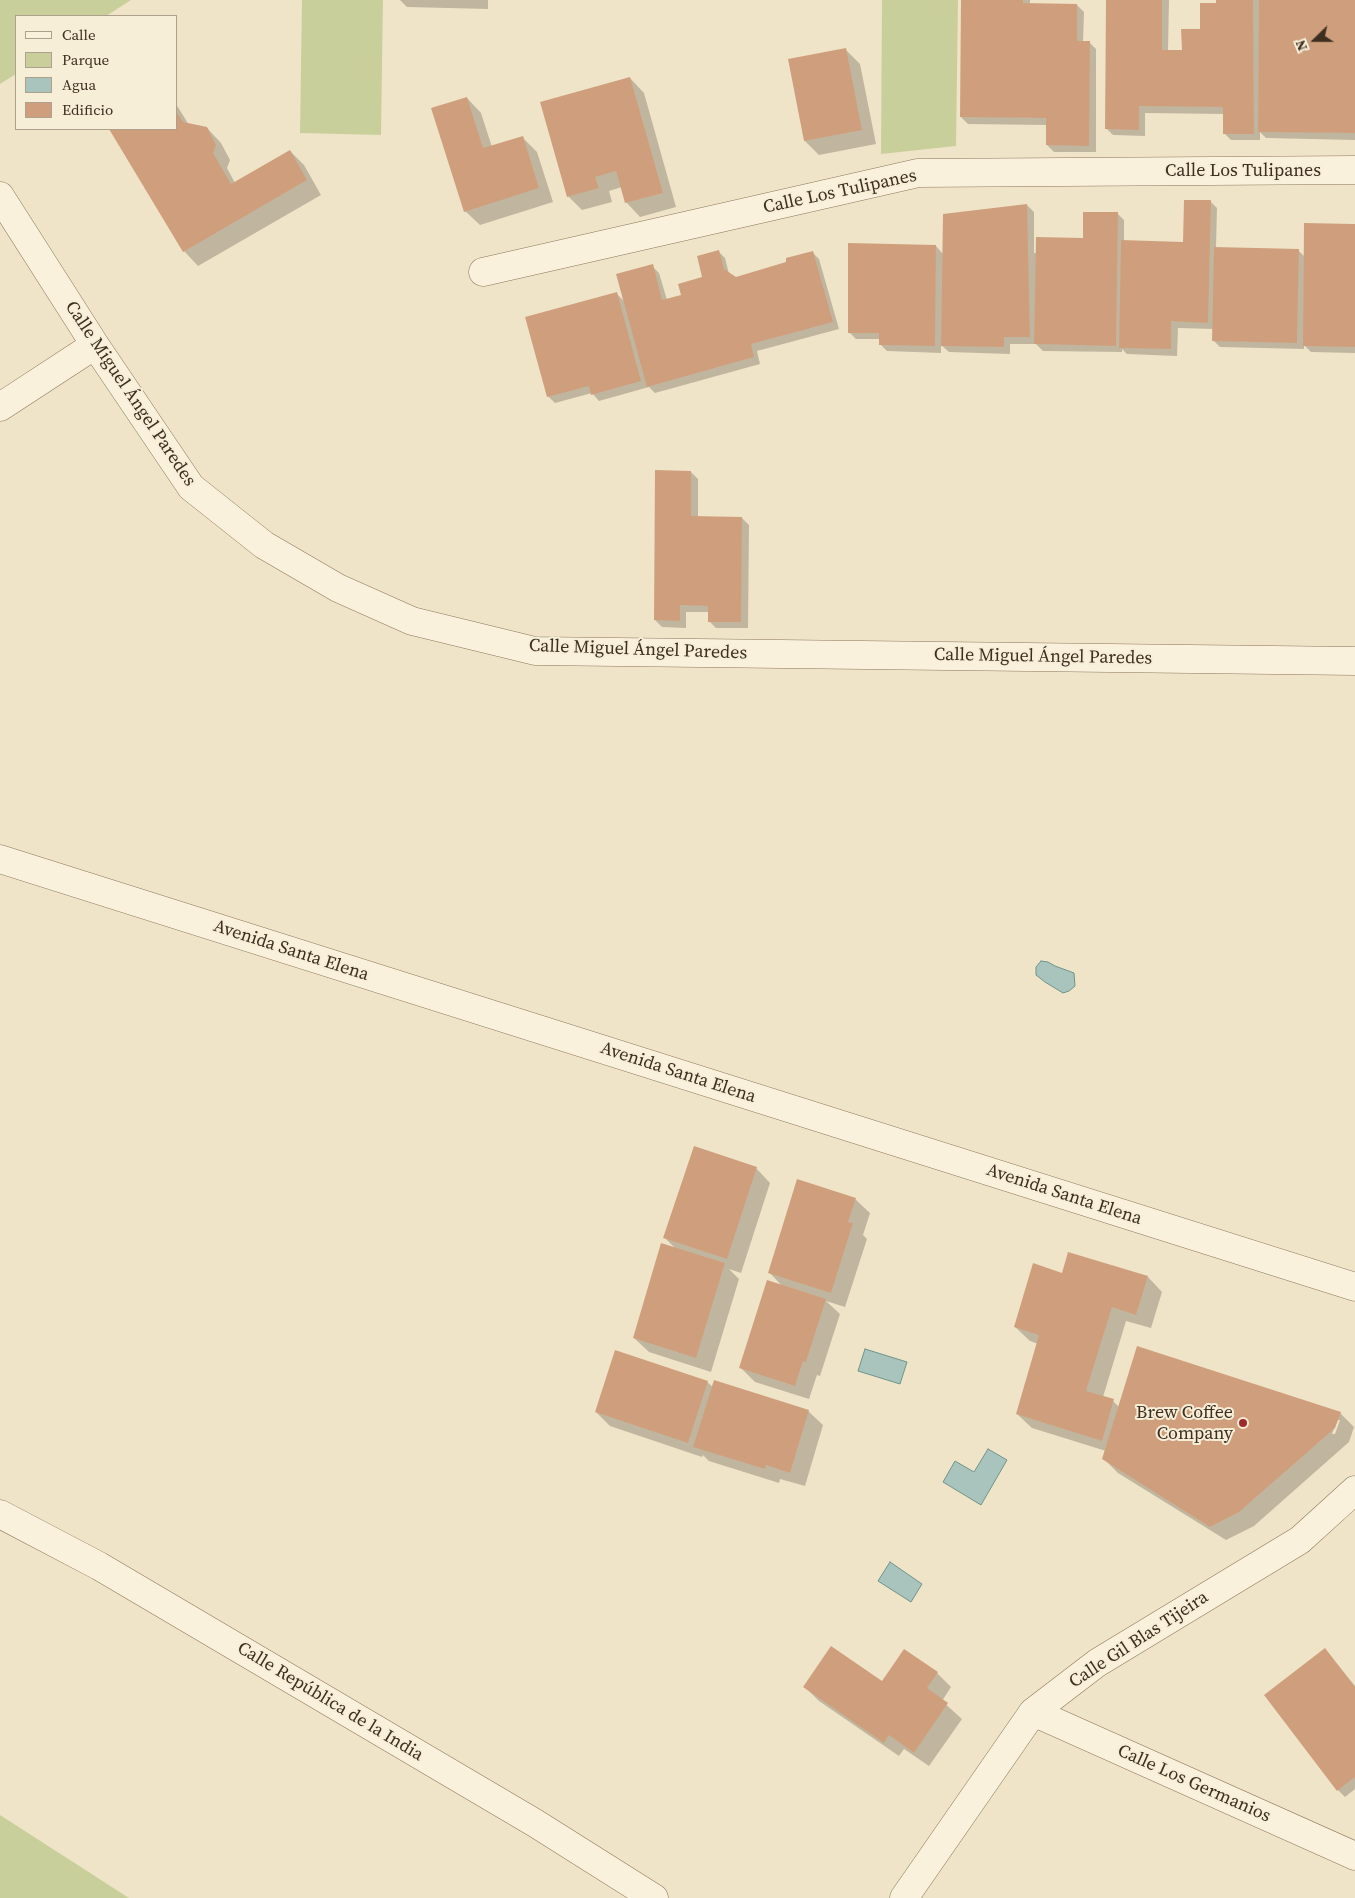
<!DOCTYPE html>
<meta charset="utf-8">
<style>
body{margin:0}
#map{position:relative;width:1355px;height:1898px;overflow:hidden;background:#f0e4c8;font-family:"Source Serif 4",serif}
canvas{display:block}
.legend{position:absolute;left:15px;top:15px;width:162px;height:115px;box-sizing:border-box;background:#f7eed8;border:1px solid #ada18e;margin:0;padding:6px 9px;list-style:none;font-size:15px;color:#3d2e20}
.legend li{display:flex;align-items:center;gap:10px;height:25px}
.legend b{width:25px;border:1px solid #ada18e}
.north{position:absolute;left:1290px;top:15px;width:50px;height:50px;-webkit-text-stroke:4px #f7eed8;paint-order:stroke;rotate:248deg;font-size:14px;font-weight:700;line-height:20px;text-align:center;color:#3d2e20}
.north::after{content:'';display:block;margin:auto;width:18px;height:22px;background:#3d2e20;clip-path:polygon(50% 0,100% 100%,50% 72%,0 100%)}
</style>
<div id="map">
<canvas width="1355" height="1898"></canvas>
<ul class="legend">
<li><b style="height:6px;background:#faf1dc"></b>Calle</li>
<li><b style="height:14px;background:#c9cf9b"></b>Parque</li>
<li><b style="height:14px;background:#a9c4bc"></b>Agua</li>
<li><b style="height:14px;background:#cf9f7d"></b>Edificio</li>
</ul>
<div class="north">N</div>
</div>
<script>
const ctx = document.querySelector('canvas').getContext('2d');
ctx.lineJoin = 'round';
function fill(path, color) {
  ctx.fillStyle = color;
  ctx.fill(path, 'evenodd');
}
function toPath(rows) {
  const path = new Path2D();
  for (const r of rows) {
    path.moveTo(r[0], r[1]);
    for (let i = 2; i < r.length; i += 2) path.lineTo(r[i], r[i + 1]);
  }
  return path;
}
function strokePath(path, color, width, dash) {
  ctx.strokeStyle = color;
  ctx.lineWidth = width;
  ctx.lineCap = dash ? 'butt' : 'round';
  ctx.setLineDash(dash || []);
  ctx.stroke(path);
}
function drawText(font, color, halo, rows, align = 'center') {
  ctx.font = font + ' "Source Serif 4",serif';
  ctx.lineWidth = 4;
  ctx.setLineDash([]);
  ctx.textBaseline = 'middle';
  ctx.strokeStyle = halo;
  ctx.fillStyle = color;
  for (const [text, x, y, turn = 0] of rows) {
    ctx.save();
    ctx.translate(x, y);
    ctx.rotate((+turn || 0) * Math.PI / 180);
    ctx.textAlign = isNaN(turn) ? turn : align;
    if (halo) ctx.strokeText(text, 0, 0);
    ctx.fillText(text, 0, 0);
    ctx.restore();
  }
}
fill(toPath([
 [0,0,131,0,106,16,16,16,16,74,0,84],
 [302,0,383,0,381,135,300,133],
 [882,0,958,0,956,146,881,154],
 [0,1815,129,1898,0,1898]
]), '#c9cf9b');
const water = toPath([
 [1041,961,1048,962,1055,966,1074,973,1075,986,1069,991,1063,993,1045,982,1036,975,1036,967,1041,961],
 [865,1349,907,1362,900,1384,858,1371,865,1349],
 [988,1449,1007,1460,981,1505,943,1482,955,1461,974,1472,988,1449],
 [890,1562,922,1584,911,1602,878,1581,890,1562]
]);
fill(water, '#a9c4bc');
strokePath(water, '#6f938a', 1);
fill(toPath([
 [400,0,488,0,488,9,407,7],
 [962,0,1030,0,1030,5,1077,5,1084,12,1083,42,1089,42,1096,49,1096,152,1054,152,1047,145,1047,125,968,124,961,117],
 [1108,0,1169,0,1168,51,1183,51,1202,31,1217,4,1217,0,1355,0,1355,140,1266,138,1260,132,1260,140,1231,140,1224,133,1224,114,1145,113,1145,136,1113,135,1106,128],
 [846,50,860,64,876,144,819,155,805,141],
 [630,78,644,93,676,207,640,217,626,202,622,187,609,191,612,202,582,210,568,196],
 [467,98,481,113,492,147,522,137,537,152,553,202,480,225,465,211],
 [176,104,189,125,207,128,221,143,230,160,227,168,235,183,290,151,304,165,321,195,198,266,184,251,110,129,176,129],
 [1210,201,1217,208,1216,248,1298,250,1305,257,1355,225,1355,353,1311,352,1304,345,1304,349,1220,347,1213,340,1214,329,1178,328,1177,356,1127,354,1122,349,1122,352,1043,351,1036,344,1010,344,1010,354,949,352,941,345,941,353,887,351,880,344,880,339,856,339,849,332,936,246,943,254,1027,205,1034,212,1034,253,1037,253,1084,239,1117,213,1124,220,1124,242,1184,244],
 [718,251,725,258,729,274,736,278,787,263,812,252,819,259,839,329,757,351,760,364,655,393,649,387,599,401,592,393,555,403,548,396,616,293,625,302,652,266,659,273,667,300,683,296,704,278],
 [691,472,698,479,698,518,742,518,749,525,748,628,716,628,709,621,709,612,686,612,686,628,662,627,655,620],
 [756,1168,770,1183,741,1273,729,1269,739,1279,711,1372,649,1352,634,1338,676,1249,665,1238],
 [855,1199,870,1213,863,1235,867,1239,845,1307,826,1301,840,1314,820,1376,817,1375,809,1399,755,1382,741,1368,783,1287,769,1272],
 [1063,1274,1148,1277,1162,1292,1151,1328,1126,1321,1103,1397,1113,1401,1119,1407,1340,1413,1354,1427,1349,1442,1254,1526,1226,1540,1118,1473,1103,1458,1106,1451,1032,1428,1017,1414,1038,1344,1030,1341,1015,1327],
 [1337,1420,1340,1420,1335,1434,1332,1434],
 [707,1382,713,1387,808,1411,823,1425,805,1486,780,1479,779,1483,709,1461,703,1455,702,1457,610,1426,596,1412],
 [1325,1649,1355,1686,1355,1789,1345,1797,1338,1790],
 [937,1673,951,1687,942,1701,962,1719,929,1766,904,1749,899,1756,819,1701,805,1687,882,1683]
]), '#0003');
fill(toPath([
 [961,0,1023,0,1023,3,1077,4,1077,41,1090,41,1089,146,1046,145,1046,118,960,117],
 [1106,0,1162,0,1162,50,1182,50,1181,29,1200,29,1200,3,1216,3,1216,0,1253,0,1254,134,1223,134,1223,107,1139,106,1139,130,1105,129],
 [1259,0,1355,0,1355,133,1258,132],
 [846,48,862,130,804,141,788,59],
 [630,77,663,193,625,203,616,171,595,177,599,188,567,197,540,102],
 [467,97,483,148,523,136,539,188,464,212,431,108],
 [176,111,183,122,207,127,216,145,213,153,231,184,290,150,307,180,183,252,109,129,176,129],
 [1184,200,1211,200,1208,323,1171,321,1171,349,1119,348,1121,240,1183,242],
 [1027,204,1030,337,1004,337,1004,347,941,346,943,214],
 [1083,212,1118,212,1116,346,1034,344,1036,237,1083,238],
 [1304,223,1355,224,1355,347,1303,346],
 [848,243,936,245,935,346,879,345,879,333,848,333],
 [1214,247,1299,249,1297,343,1212,341],
 [719,250,724,269,736,277,786,262,786,258,813,251,833,322,751,344,754,357,647,387,616,274,653,264,662,300,681,295,678,284,702,277,697,256],
 [617,292,641,381,591,395,589,386,547,397,525,317],
 [655,470,691,471,691,516,742,517,741,622,708,622,708,606,680,605,680,621,654,620],
 [694,1146,757,1167,727,1259,663,1238],
 [797,1179,856,1198,848,1222,853,1223,831,1293,768,1273],
 [661,1243,725,1263,696,1358,633,1338],
 [1068,1252,1148,1276,1136,1315,1112,1307,1086,1391,1114,1399,1102,1441,1016,1414,1039,1335,1014,1327,1033,1263,1062,1273],
 [767,1280,826,1299,806,1362,803,1361,795,1386,739,1368],
 [1137,1346,1341,1412,1335,1428,1239,1512,1210,1527,1102,1459],
 [615,1350,708,1381,688,1443,595,1412],
 [714,1380,809,1410,790,1473,766,1465,765,1469,693,1447],
 [831,1646,882,1681,904,1649,938,1672,927,1688,948,1703,914,1753,889,1735,884,1743,803,1687],
 [1325,1648,1355,1687,1355,1777,1337,1791,1264,1695]
]), '#cf9f7d');
const minor = toPath([
 [0,196,95,345,191,487,264,545,338,588,412,621,535,651,1355,661],
 [483,272,918,173,1355,170],
 [0,407,95,345],
 [0,859,1355,1287],
 [1033,1712,1355,1856],
 [904,1898,1033,1712,1097,1663,1300,1540,1355,1490]
]);
const tertiary = toPath([
 [0,1514,99,1566,535,1823,654,1898]
]);
strokePath(minor, '#8d765c', 29);
strokePath(tertiary, '#8d765c', 29);
strokePath(minor, '#faf1dc', 28);
strokePath(tertiary, '#faf1dc', 28);
for (const [x, y, r, color] of [
 [1243,1423,5,"#9e2a2b"]
]) {
  const dot = new Path2D();
  dot.arc(x, y, r, 0, 2 * Math.PI);
  ctx.fillStyle = color;
  ctx.fill(dot);
  strokePath(dot, '#f7eed8', 2);
}
drawText('18px', '#3d2e20', '#f7eed8', [
 ["Calle Los Tulipanes",1243,171],
 ["Calle Los Tulipanes",840,192,-12],
 ["Calle Miguel Ángel Paredes",130,394,56],
 ["Calle Miguel Ángel Paredes",638,650,2],
 ["Calle Miguel Ángel Paredes",1043,657,1],
 ["Avenida Santa Elena",291,951,18],
 ["Avenida Santa Elena",678,1073,18],
 ["Avenida Santa Elena",1064,1195,18],
 ["Calle Gil Blas Tijeira",1139,1640,-33],
 ["Calle República de la India",330,1702,31],
 ["Calle Los Germanios",1194,1784,24]
]);
drawText('18px', '#3d2e20', '#f7eed8', [
 ["Brew Coffee",1233,1413],
 ["Company",1233,1434]
], 'right');
</script>
